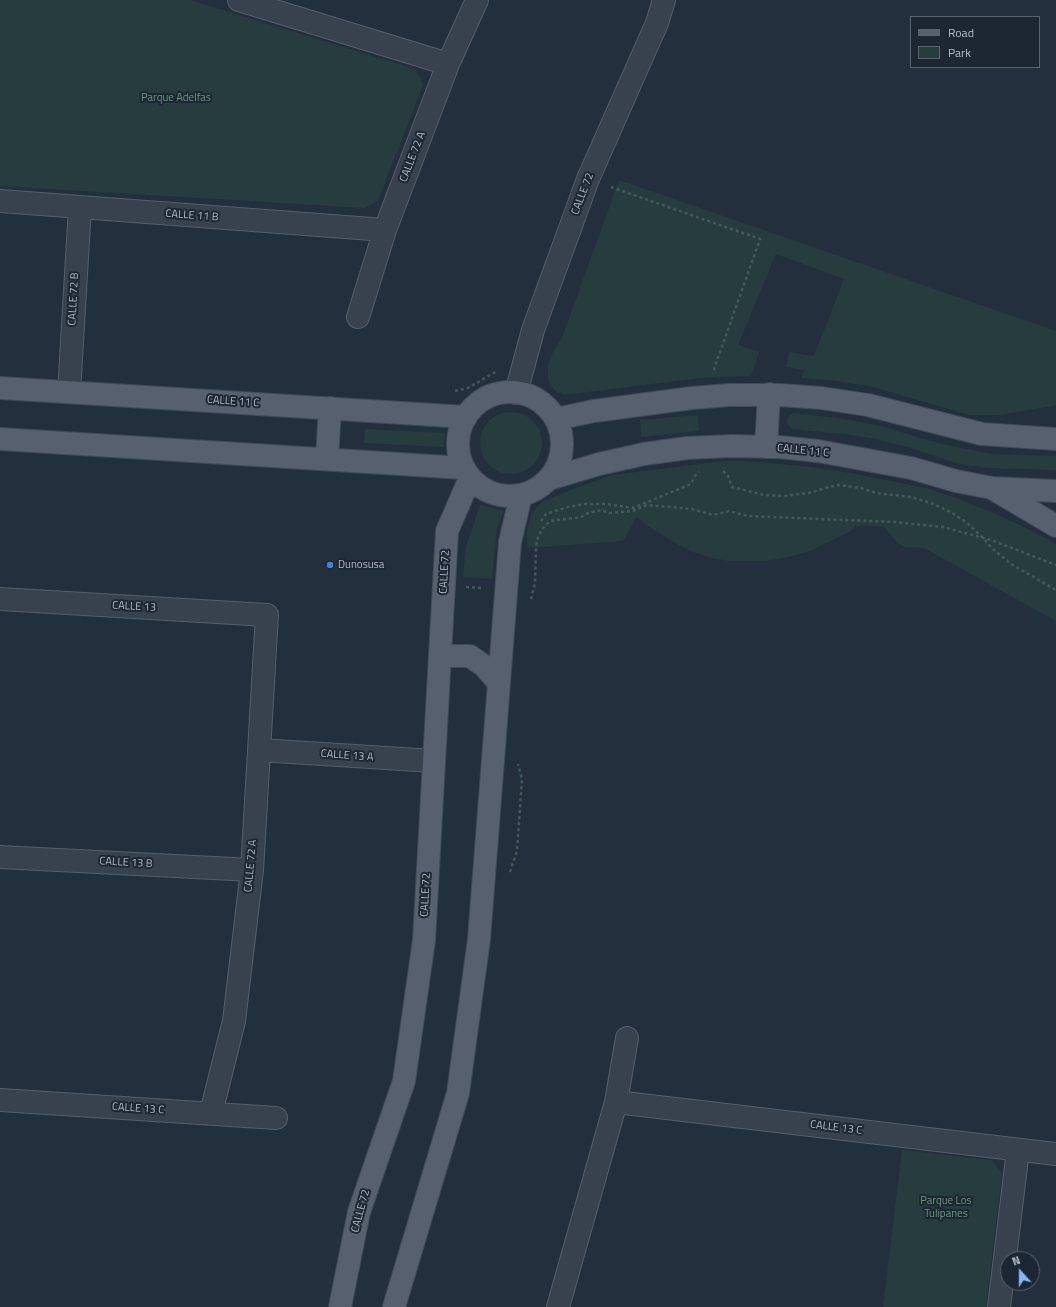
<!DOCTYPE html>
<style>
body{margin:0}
#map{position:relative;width:1056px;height:1307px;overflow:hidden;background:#242f3e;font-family:"Titillium Web",sans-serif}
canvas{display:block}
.legend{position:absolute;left:910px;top:16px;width:130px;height:52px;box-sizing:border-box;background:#1d2633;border:1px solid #59626f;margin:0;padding:5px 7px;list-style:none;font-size:12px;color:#b4bcc9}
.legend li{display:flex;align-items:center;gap:8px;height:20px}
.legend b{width:20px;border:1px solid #59626f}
.north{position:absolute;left:1000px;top:1251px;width:40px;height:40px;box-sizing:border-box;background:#1d2633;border:1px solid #59626f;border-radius:50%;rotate:339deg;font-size:11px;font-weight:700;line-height:16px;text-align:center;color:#b4bcc9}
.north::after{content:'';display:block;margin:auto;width:14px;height:18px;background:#8ab4f8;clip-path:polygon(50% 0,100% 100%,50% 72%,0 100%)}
</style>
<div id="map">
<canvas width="1056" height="1307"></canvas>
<ul class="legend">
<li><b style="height:5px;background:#56606e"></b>Road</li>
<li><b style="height:11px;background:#263c3f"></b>Park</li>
</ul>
<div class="north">N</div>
</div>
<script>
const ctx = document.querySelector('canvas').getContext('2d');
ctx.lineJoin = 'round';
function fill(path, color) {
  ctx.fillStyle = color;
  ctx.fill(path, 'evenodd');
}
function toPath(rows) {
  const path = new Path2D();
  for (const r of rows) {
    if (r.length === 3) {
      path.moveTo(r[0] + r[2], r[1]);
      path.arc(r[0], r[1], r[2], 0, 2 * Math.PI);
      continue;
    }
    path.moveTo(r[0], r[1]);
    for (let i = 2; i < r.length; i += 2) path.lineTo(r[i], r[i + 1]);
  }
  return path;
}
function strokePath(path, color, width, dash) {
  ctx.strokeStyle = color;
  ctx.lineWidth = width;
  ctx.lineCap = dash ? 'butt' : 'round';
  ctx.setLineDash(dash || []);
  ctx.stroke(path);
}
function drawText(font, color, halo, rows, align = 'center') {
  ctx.font = font + ' "Titillium Web",sans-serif';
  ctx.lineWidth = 4;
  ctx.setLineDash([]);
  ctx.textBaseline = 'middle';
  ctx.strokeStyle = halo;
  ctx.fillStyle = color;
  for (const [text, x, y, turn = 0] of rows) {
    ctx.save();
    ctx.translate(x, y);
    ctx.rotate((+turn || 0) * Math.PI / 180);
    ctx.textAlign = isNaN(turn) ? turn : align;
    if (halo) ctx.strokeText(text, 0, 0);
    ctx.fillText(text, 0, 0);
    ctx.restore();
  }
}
fill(toPath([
 [0,0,190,0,415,69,423,85,378,201,365,208,0,186],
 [619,180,1056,331,1056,405,1030,410,998,415,969,415,873,387,837,381,801,378,804,370,786,367,789,352,814,356,844,279,776,254,738,345,759,352,751,376,700,378,564,395,557,392,550,385,548,376,548,364,553,352,562,338],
 [511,443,31],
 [793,413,846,419,881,426,941,444,991,454,1056,456,1056,470,989,468,959,464,911,448,876,439,845,434,792,429,788,425,787,420,790,415],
 [698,415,699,431,641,437,640,420],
 [365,429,445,433,444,447,364,443],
 [723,461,746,461,812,467,851,473,926,488,959,499,998,515,1034,532,1056,544,1056,621,924,548,905,547,897,543,884,526,856,526,849,532,810,551,789,557,766,561,729,561,712,558,693,552,677,544,646,525,637,517,623,541,527,548,527,532,531,515,537,507,543,501,581,486,612,475],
 [480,505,504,511,497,527,492,579,463,577,466,547],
 [902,1150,991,1160,1002,1173,986,1307,883,1307]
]), '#263c3f');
const minor = toPath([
 [239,0,448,64],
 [0,201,385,230],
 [358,317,385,230,448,64,477,0],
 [69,392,80,207],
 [516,393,533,330,588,179,657,23,664,0],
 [0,599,267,615,252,870,234,1021,211,1113],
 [259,750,434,761],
 [0,857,252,870],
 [0,1100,276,1118],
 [616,1102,1056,1154],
 [558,1307,616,1102,627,1038],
 [999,1307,1018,1150]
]);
const major = toPath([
 [0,388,466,417],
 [510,444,52],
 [556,419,594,411,692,398,729,395,780,395,821,398,868,405,982,434,1056,439],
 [0,439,463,468],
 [766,447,769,394],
 [327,459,330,408],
 [549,479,599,464,644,454,687,448,731,446,779,447,818,451,911,468,956,481,992,488,1056,491],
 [995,490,1056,526],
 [440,656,470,656,484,666,499,683],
 [340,1307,359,1212,404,1081,424,940,447,531,470,478],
 [394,1307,458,1093,479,939,510,542,521,495]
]);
strokePath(minor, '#565f6c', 24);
strokePath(major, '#414a57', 24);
strokePath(toPath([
 [611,187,760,239,713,372],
 [455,391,468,388,497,371],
 [723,471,728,476,732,487,764,495,784,496,809,493,825,488,838,485,861,488,876,493,910,497,931,503,951,512,967,523,982,537,993,549,1011,564,1056,590],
 [541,521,546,514,568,507,586,504,606,504,633,508,691,484,694,477,699,472],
 [466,587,483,588],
 [531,599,535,583,536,547,538,537,543,528,550,521,581,517,588,513,601,510,610,513,633,511,647,505,692,509,713,515,729,511,747,516,894,522,943,527,991,540,1056,565],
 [510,872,517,851,522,779,518,764]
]), '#44595c', 2.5, [3, 3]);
strokePath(minor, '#38414e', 22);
strokePath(major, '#56606e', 22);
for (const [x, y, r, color] of [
 [330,565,4,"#3f7fe0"]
]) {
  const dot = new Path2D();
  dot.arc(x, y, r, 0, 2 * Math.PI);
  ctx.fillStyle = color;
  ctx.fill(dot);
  strokePath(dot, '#1d2633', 1.5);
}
drawText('11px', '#6b9a76', '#1d2633', [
 ["Parque Adelfas",176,98],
 ["Parque Los",946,1201],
 ["Tulipanes",946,1214]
]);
drawText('11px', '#b4bcc9', '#1d2633', [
 ["CALLE 72 A",413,157,-69],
 ["CALLE 72",583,194,-69],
 ["CALLE 11 B",192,216,4],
 ["CALLE 72 B",74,299,-87],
 ["CALLE 11 C",233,402,4],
 ["CALLE 11 C",803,451,6],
 ["CALLE 72",445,572,-87],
 ["CALLE 13",134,607,3],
 ["CALLE 13 A",347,756,4],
 ["CALLE 13 B",126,863,3],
 ["CALLE 72 A",251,866,-85],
 ["CALLE 72",426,895,-87],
 ["CALLE 13 C",138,1109,4],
 ["CALLE 13 C",836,1128,7],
 ["CALLE 72",361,1211,-75]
]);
drawText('11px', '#b4bcc9', '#1d2633', [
 ["Dunosusa",338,565]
], 'left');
</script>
